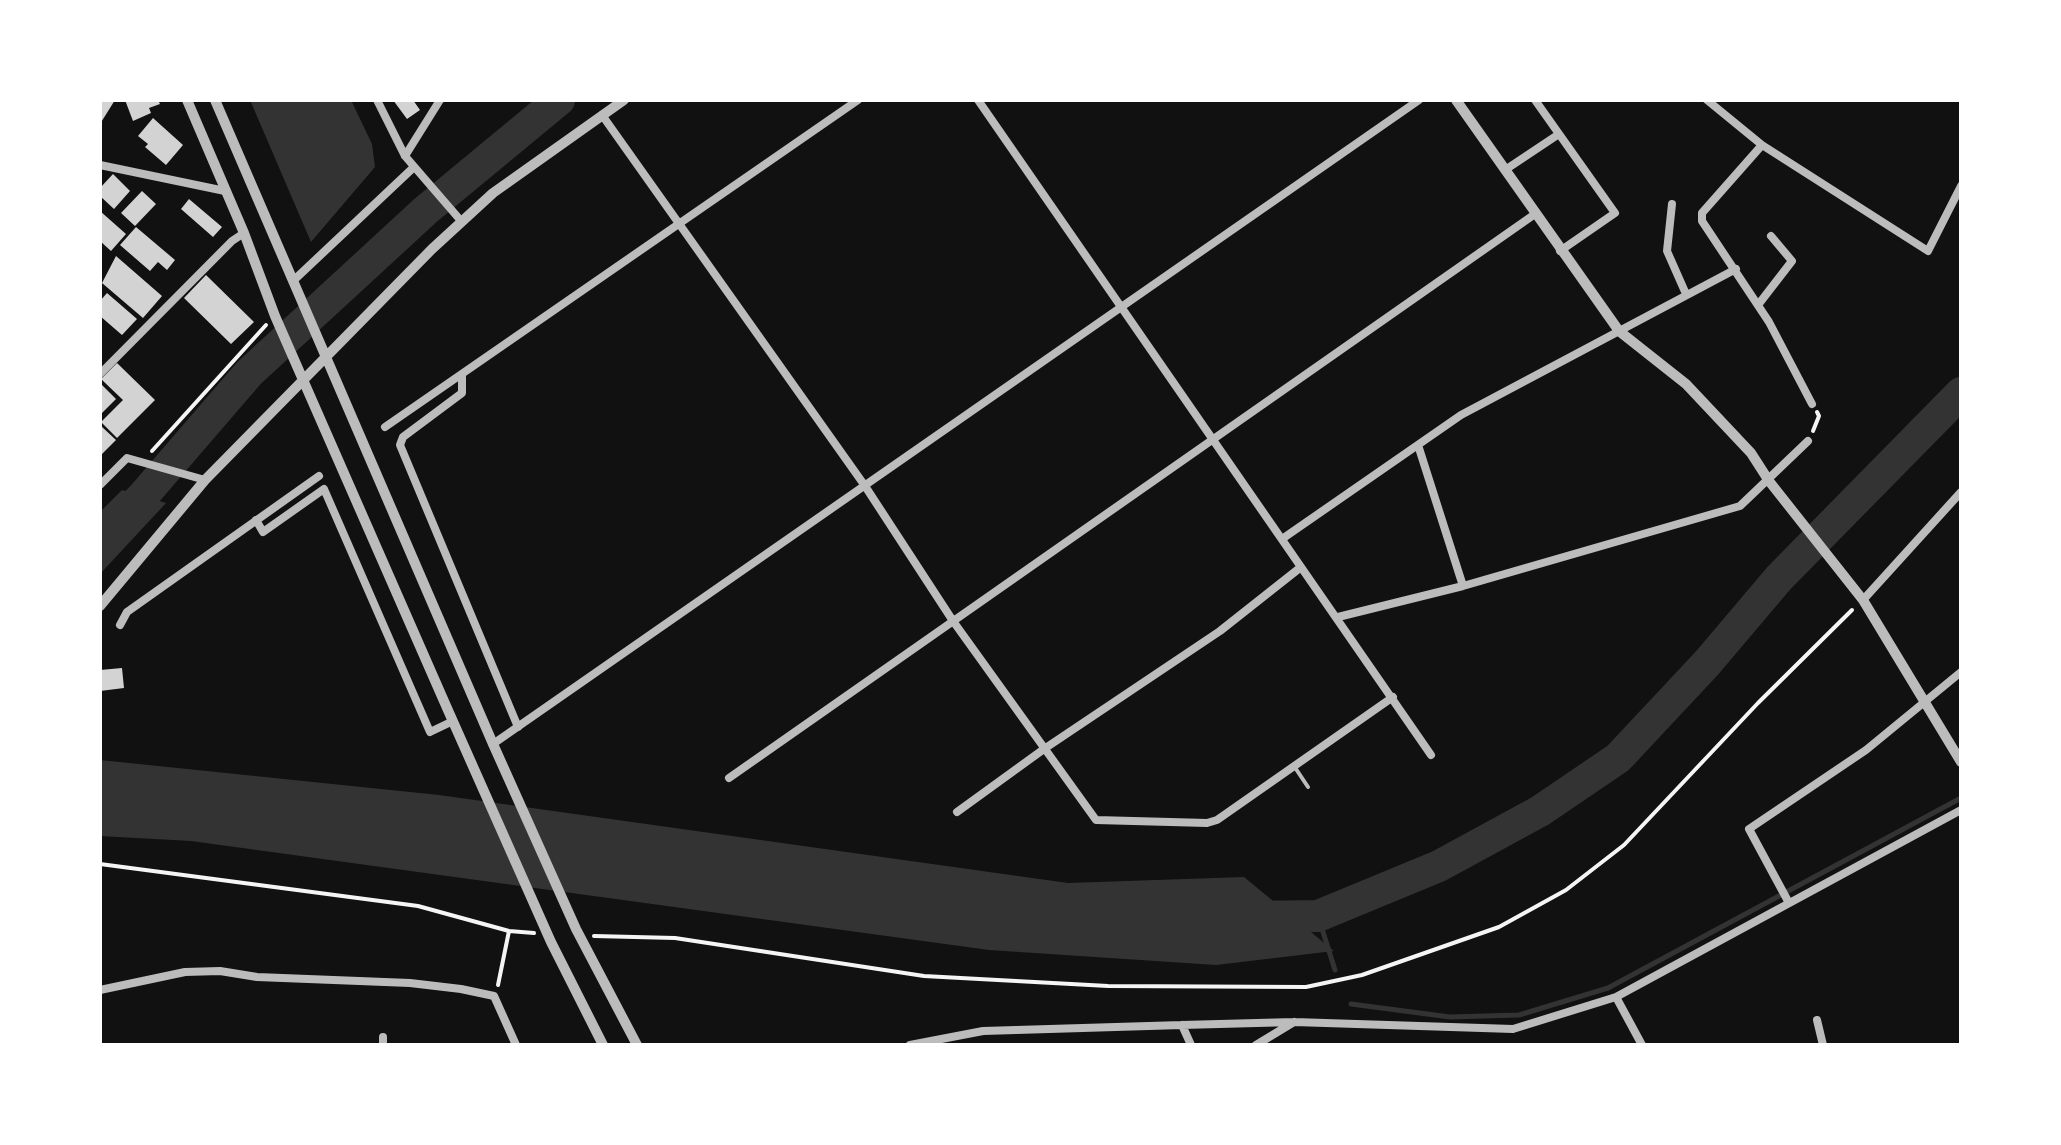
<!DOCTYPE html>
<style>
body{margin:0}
#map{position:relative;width:2061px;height:1145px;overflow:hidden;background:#111;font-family:Raleway,sans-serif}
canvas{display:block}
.frame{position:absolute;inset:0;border:102px solid #fff;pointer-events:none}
</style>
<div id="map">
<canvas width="2061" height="1145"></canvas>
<div class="frame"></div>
</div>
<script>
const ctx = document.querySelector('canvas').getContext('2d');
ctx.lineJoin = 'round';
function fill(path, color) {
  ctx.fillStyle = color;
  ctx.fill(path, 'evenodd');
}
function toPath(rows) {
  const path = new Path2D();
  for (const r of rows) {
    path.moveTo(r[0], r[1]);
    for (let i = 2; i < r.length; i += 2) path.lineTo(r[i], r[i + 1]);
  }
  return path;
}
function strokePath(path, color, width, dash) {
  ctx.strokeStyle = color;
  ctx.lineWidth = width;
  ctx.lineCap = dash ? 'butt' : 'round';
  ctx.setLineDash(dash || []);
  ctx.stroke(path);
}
fill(toPath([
 [250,100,351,100,372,144,375,167,311,242],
 [122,490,166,503,100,574,100,512],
 [100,760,439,795,1068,883,1244,877,1334,951,1216,965,989,950,191,841,100,836]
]), '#333');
strokePath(toPath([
 [1318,916,1335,970],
 [1351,1004,1450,1017,1519,1015,1608,988,1961,798]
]), '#333', 5);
strokePath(toPath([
 [100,540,143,496,249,373,426,210,559,100],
 [1249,917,1318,916,1439,866,1540,811,1618,758,1707,663,1779,578,1961,393]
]), '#333', 32);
fill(toPath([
 [100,100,115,100,100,124],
 [125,100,158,100,160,104,149,108,151,113,133,121],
 [393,100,413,100,420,110,407,119],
 [153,118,183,145,166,165,145,147,148,144,138,136],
 [113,174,130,191,114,209,100,196,100,188],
 [142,191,156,204,135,226,121,213],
 [189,199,222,227,213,237,181,209],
 [100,211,126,234,111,251,100,241],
 [136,227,175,260,167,270,158,262,150,271,120,245],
 [116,256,162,296,143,318,102,283],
 [206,275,254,322,231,344,184,298],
 [107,293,137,319,122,335,100,316,100,301],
 [117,363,155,400,117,438,101,422,123,400,101,379],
 [100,383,116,399,100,415],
 [100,425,116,440,100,456],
 [122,668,124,688,100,691,100,670]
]), '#d3d3d3');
strokePath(toPath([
 [1813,431,1819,416,1817,412],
 [152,451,266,325],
 [100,864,418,906,509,931,534,933],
 [594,936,675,938,924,976,1108,986,1306,987,1362,975,1499,927,1566,890,1624,845,1758,703,1852,610],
 [498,985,509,931]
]), '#f5f5f5', 4);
strokePath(toPath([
 [1294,766,1308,787]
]), '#bcbcbc', 4);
strokePath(toPath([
 [377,100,405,156,462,222],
 [978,100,1431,755],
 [1535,100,1615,213,1560,251],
 [1707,100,1762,145,1928,251,1961,186],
 [602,115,865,486,953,621,1096,820,1207,823,1217,820,1393,697],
 [1762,145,1702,213,1702,221,1769,322,1812,404],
 [405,156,440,100],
 [100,165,225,191],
 [1505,170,1559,134],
 [1672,204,1667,251,1686,294],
 [293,281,414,167],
 [1758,305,1792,261,1771,236],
 [100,374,232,241,244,233],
 [462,377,462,393,403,437,400,445,518,727],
 [385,427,858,100],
 [1418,445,1463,586],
 [100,485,127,458,205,480],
 [256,520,263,532,324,489,430,732,453,721],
 [1282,539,1461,415,1736,269],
 [1863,600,1961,492],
 [1338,617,1463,586,1740,506,1808,441],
 [120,625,127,612,319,476],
 [493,744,1419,100],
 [729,778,1535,214],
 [957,812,1044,749,1220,631,1301,567],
 [1789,903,1749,829,1866,750,1961,672],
 [100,990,185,972,220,971,257,977,410,983,461,989,494,996,516,1045],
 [1616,997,1642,1045],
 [1817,1020,1823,1045],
 [1182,1025,1191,1045],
 [383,1045,383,1037],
 [910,1045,983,1031,1182,1025,1294,1022,1513,1029,1616,997,1961,810],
 [1256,1045,1294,1022]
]), '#bcbcbc', 8);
strokePath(toPath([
 [187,100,244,233,275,316,447,708,551,942,603,1045],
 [215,100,493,744,576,929,637,1045],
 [1456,100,1619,331,1686,384,1751,453,1769,481,1863,600,1961,762],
 [100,606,205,480,432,249,493,193,624,100]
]), '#bcbcbc', 10);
</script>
